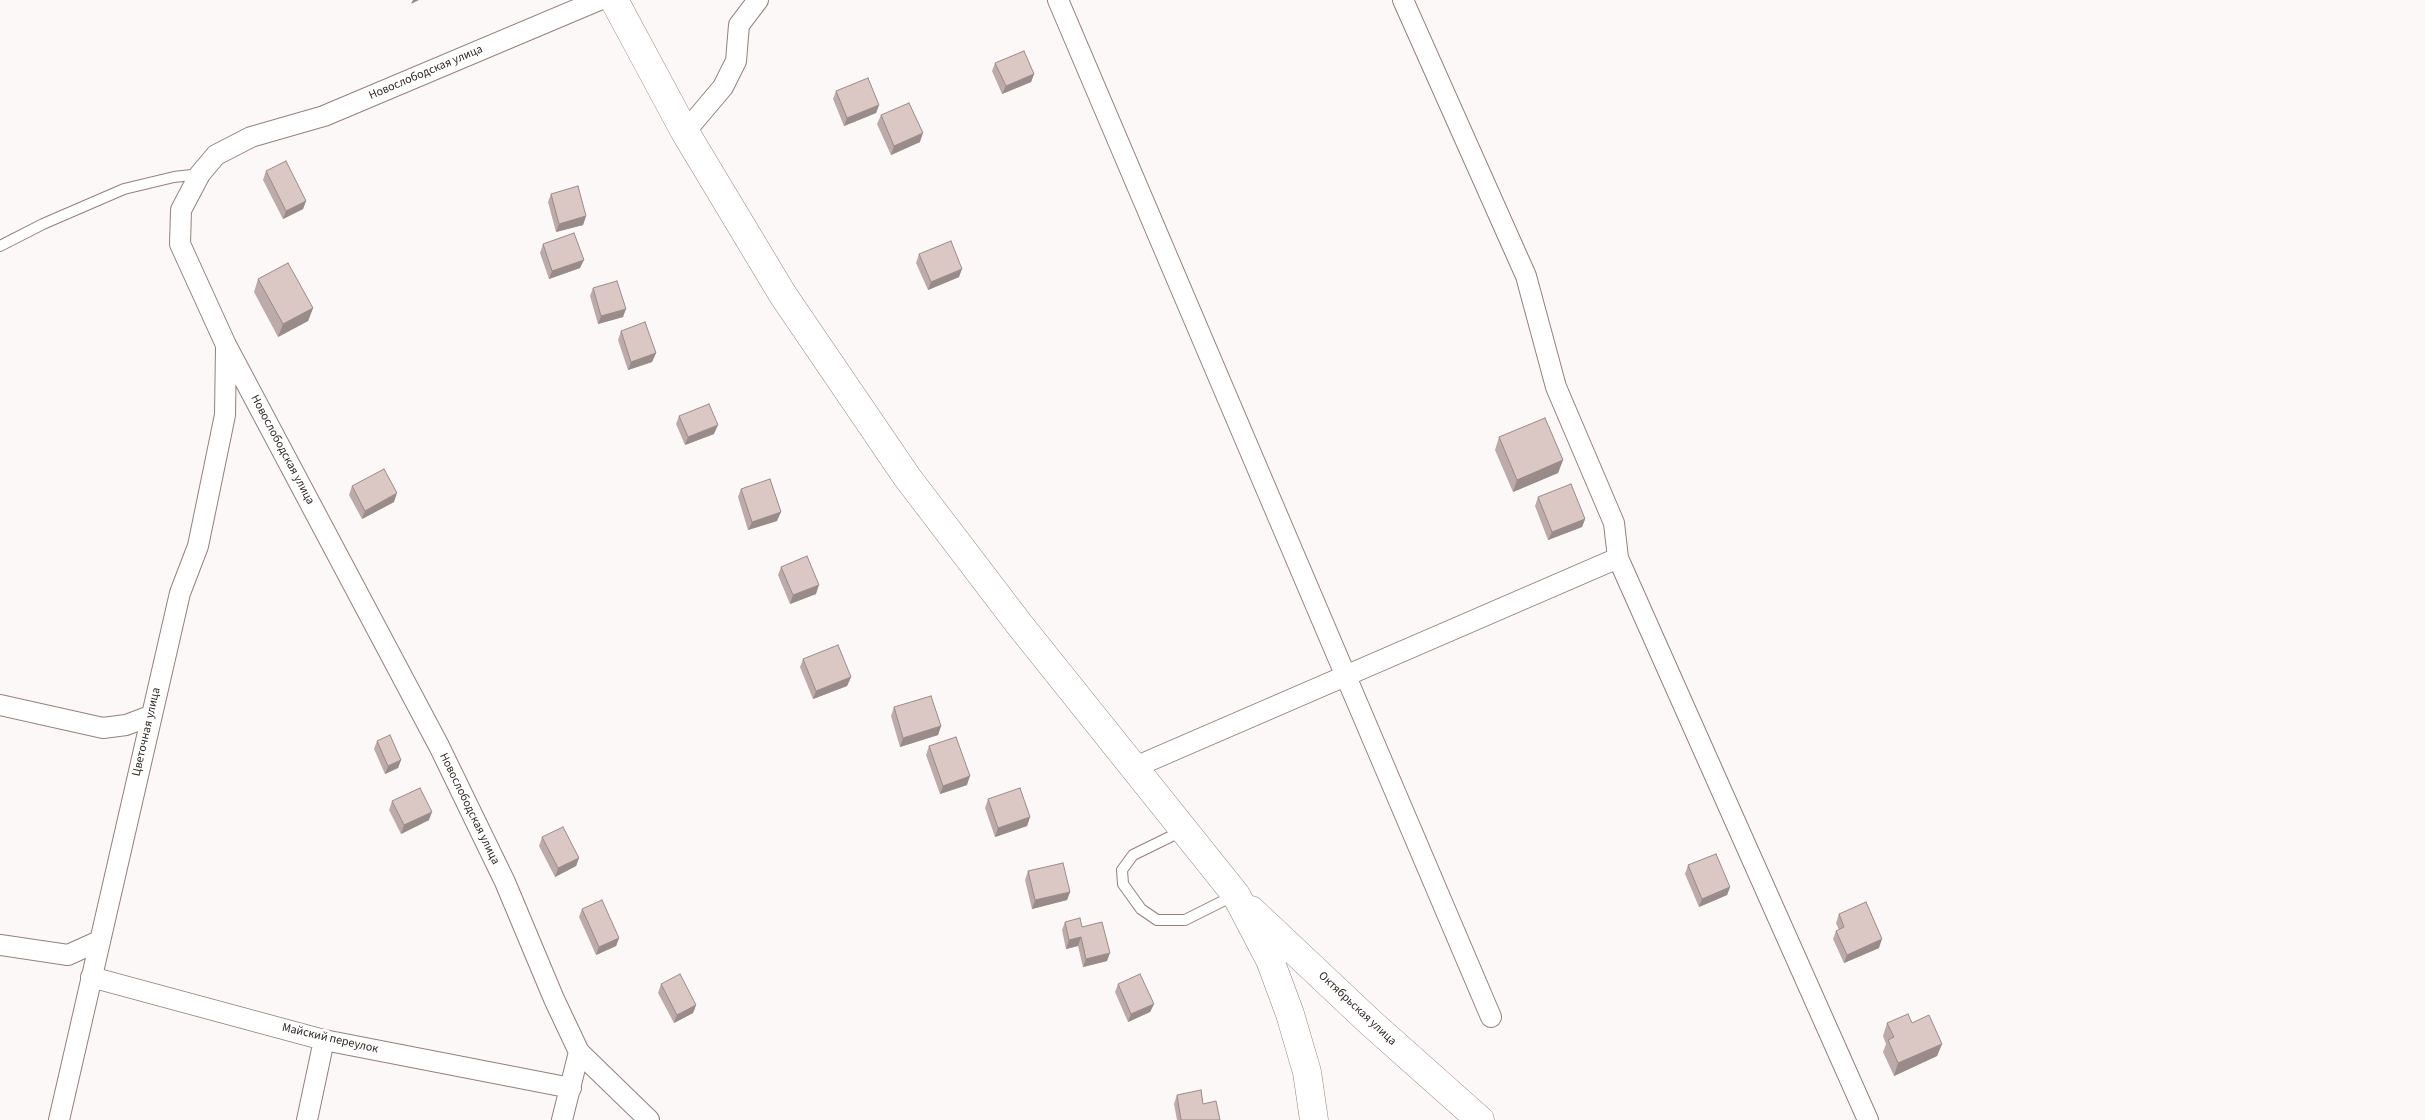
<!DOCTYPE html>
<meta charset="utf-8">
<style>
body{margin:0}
canvas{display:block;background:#fcf8f7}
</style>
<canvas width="2425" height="1120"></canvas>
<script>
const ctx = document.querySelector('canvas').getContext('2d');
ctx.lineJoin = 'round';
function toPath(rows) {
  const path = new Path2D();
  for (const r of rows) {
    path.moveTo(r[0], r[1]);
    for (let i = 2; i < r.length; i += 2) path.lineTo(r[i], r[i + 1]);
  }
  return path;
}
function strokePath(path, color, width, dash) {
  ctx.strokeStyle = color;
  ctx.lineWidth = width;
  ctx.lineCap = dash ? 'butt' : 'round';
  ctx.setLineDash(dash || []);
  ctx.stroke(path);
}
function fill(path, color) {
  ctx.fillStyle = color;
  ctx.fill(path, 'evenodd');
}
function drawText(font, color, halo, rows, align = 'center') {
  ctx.font = font + ' "Source Sans 3",sans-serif';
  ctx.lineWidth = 5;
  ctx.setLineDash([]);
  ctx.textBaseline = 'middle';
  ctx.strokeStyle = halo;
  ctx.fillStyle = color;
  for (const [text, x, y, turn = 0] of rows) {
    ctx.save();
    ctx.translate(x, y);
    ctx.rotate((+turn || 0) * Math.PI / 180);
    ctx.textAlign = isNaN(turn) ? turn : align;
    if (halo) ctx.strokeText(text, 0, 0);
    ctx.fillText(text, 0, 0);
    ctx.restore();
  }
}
const lane = toPath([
 [0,246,43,224,124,189,174,177,200,174],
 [1184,830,1133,855,1122,870,1123,884,1141,909,1157,920,1185,920,1235,895]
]);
const street = toPath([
 [1058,0,1491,1017],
 [685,132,723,87,736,61,739,25,758,0],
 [1618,558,1868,1120],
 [0,705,103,728,126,725,150,716],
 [1135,767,1618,558,1614,523,1556,387,1526,276,1403,0],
 [0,945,68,955,99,941],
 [91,977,324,1040,571,1088],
 [579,1052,649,1120],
 [59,1120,180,593,198,546,225,415,226,347],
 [307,1120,324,1040],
 [562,1120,579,1052,554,999,505,882,439,746,226,345,180,244,181,210,200,174,216,155,251,137,324,116,599,0]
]);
const secondary = toPath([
 [614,0,685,132,783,295,907,477,1019,624,1236,895,1270,960,1290,1014,1307,1072,1314,1120],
 [1251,910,1371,1023,1480,1120]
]);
strokePath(lane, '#93817d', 12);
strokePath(street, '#93817d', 22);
strokePath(secondary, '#93817d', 29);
strokePath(lane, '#fff', 10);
strokePath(street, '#fff', 20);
strokePath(secondary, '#fff', 28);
fill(toPath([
 [995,63,1034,74,1031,82,1002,94,992,71],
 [836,91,879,105,876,113,844,126,833,99],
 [881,115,920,142,891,155,877,124],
 [266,171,306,201,303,209,283,219,263,180],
 [551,194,586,216,583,225,556,232,548,202],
 [543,244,580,268,549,279,540,253],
 [919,254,959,277,928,290,916,263],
 [258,279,313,308,308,321,278,337,254,292],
 [593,288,623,317,598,324,590,296],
 [621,331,656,353,652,362,628,370,618,340],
 [679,416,714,434,685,445,676,424],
 [1499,437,1563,460,1558,473,1513,492,1495,450],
 [352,486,394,502,362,519,349,495],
 [741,489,777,521,748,530,738,497],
 [1538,497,1585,519,1582,527,1548,540,1535,506],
 [781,567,816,594,790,604,778,575],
 [803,659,851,677,847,686,813,699,800,667],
 [894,707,941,726,938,735,900,747,891,716],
 [377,741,401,760,398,768,385,774,374,749],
 [929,746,967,785,940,794,926,755],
 [988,799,1030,817,1027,826,995,837,985,808],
 [392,801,429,820,401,834,389,810],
 [542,837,579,858,576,866,555,877,539,846],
 [1688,865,1730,887,1727,895,1699,907,1685,874],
 [1028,871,1070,892,1067,900,1032,909,1025,880],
 [582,909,619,938,616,946,596,955,579,917],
 [1839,914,1879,948,1844,963,1833,939,1836,931,1839,930,1836,923],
 [1065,922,1082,927,1107,961,1083,967,1078,946,1066,949,1062,930],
 [661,984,696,1005,693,1013,674,1023,658,993],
 [1118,984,1154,1004,1150,1012,1128,1022,1115,992],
 [1887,1023,1912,1023,1942,1044,1937,1056,1894,1076,1883,1052,1886,1044,1883,1036],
 [1177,1095,1220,1120,1177,1120,1174,1104]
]), '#bcaba8');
fill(toPath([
 [413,0,419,0,411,4],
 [1034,74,1031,82,1002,94,1006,86],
 [879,105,876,113,844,126,847,118],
 [923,133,920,142,891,155,894,146],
 [306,201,303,209,283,219,286,211],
 [586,216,583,225,556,232,559,224],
 [584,260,580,268,549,279,552,271],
 [962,269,959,277,928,290,931,282],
 [313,308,308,321,278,337,283,324],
 [626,309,623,317,598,324,601,316],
 [656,353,652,362,628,370,631,362],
 [718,425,714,434,685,445,688,437],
 [1563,460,1558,473,1513,492,1517,480],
 [397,493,394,502,362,519,365,511],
 [781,512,777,521,748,530,752,522],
 [1585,519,1582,527,1548,540,1552,532],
 [819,585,816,594,790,604,793,595],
 [851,677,847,686,813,699,816,691],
 [941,726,938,735,900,747,903,738],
 [401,760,398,768,385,774,388,766],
 [970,776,967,785,940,794,943,786],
 [432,812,429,820,401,834,404,825],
 [1030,817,1027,826,995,837,998,828],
 [579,858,576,866,555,877,558,868],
 [1730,887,1727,895,1699,907,1702,899],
 [1070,892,1067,900,1032,909,1035,900],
 [1081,937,1078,946,1066,949,1069,940],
 [619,938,616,946,596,955,599,947],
 [1882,939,1879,948,1844,963,1847,955],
 [1110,953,1107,961,1083,967,1086,959],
 [1154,1004,1150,1012,1128,1022,1131,1014],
 [696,1005,693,1013,674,1023,677,1015],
 [1942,1044,1937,1056,1894,1076,1898,1063]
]), '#998b88');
const building = toPath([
 [1024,51,1034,74,1006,86,995,63,1024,51],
 [868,78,879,105,847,118,836,91,868,78],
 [909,103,923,133,894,146,881,115,909,103],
 [286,161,306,201,286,211,266,171,286,161],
 [578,186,586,216,559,224,551,194,578,186],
 [574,233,584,260,552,271,543,244,574,233],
 [951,241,962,269,931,282,919,254,951,241],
 [288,263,313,308,283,324,258,279,288,263],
 [617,281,626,309,601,316,593,288,617,281],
 [645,322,656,353,631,362,621,331,645,322],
 [709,404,718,425,688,437,679,416,709,404],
 [1545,418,1563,460,1517,480,1499,437,1545,418],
 [384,469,397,493,365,511,352,486,384,469],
 [770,479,781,512,752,522,741,489,770,479],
 [1571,484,1585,519,1552,532,1538,497,1571,484],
 [807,556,819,585,793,595,781,567,807,556],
 [838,645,851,677,816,691,803,659,838,645],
 [931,696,941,726,903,738,894,707,931,696],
 [390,735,401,760,388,766,377,741,390,735],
 [956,737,970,776,943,786,929,746,956,737],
 [420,788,432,812,404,825,392,801,420,788],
 [1020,788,1030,817,998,828,988,799,1020,788],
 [563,827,579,858,558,868,542,837,563,827],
 [1716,854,1730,887,1702,899,1688,865,1716,854],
 [1063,863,1070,892,1035,900,1028,871,1063,863],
 [602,900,619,938,599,947,582,909,602,900],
 [1866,902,1882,939,1847,955,1836,931,1844,927,1839,914,1866,902],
 [1080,918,1082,927,1102,922,1110,953,1086,959,1081,937,1069,940,1065,922,1080,918],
 [680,974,696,1005,677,1015,661,984,680,974],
 [1140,974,1154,1004,1131,1014,1118,984,1140,974],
 [1908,1014,1912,1023,1929,1015,1942,1044,1898,1063,1888,1040,1894,1037,1887,1023,1908,1014],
 [1201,1090,1203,1104,1216,1101,1220,1120,1181,1120,1177,1095,1201,1090]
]);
fill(building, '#dbc7c3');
strokePath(building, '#998b88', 1);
drawText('12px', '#2f2725', '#fff', [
 ["Новослободская улица",426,73,-23],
 ["Новослободская улица",282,450,62],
 ["Цветочная улица",147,732,-77],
 ["Новослободская улица",469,809,64],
 ["Октябрьская улица",1357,1009,43],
 ["Майский переулок",330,1039,13]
]);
</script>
